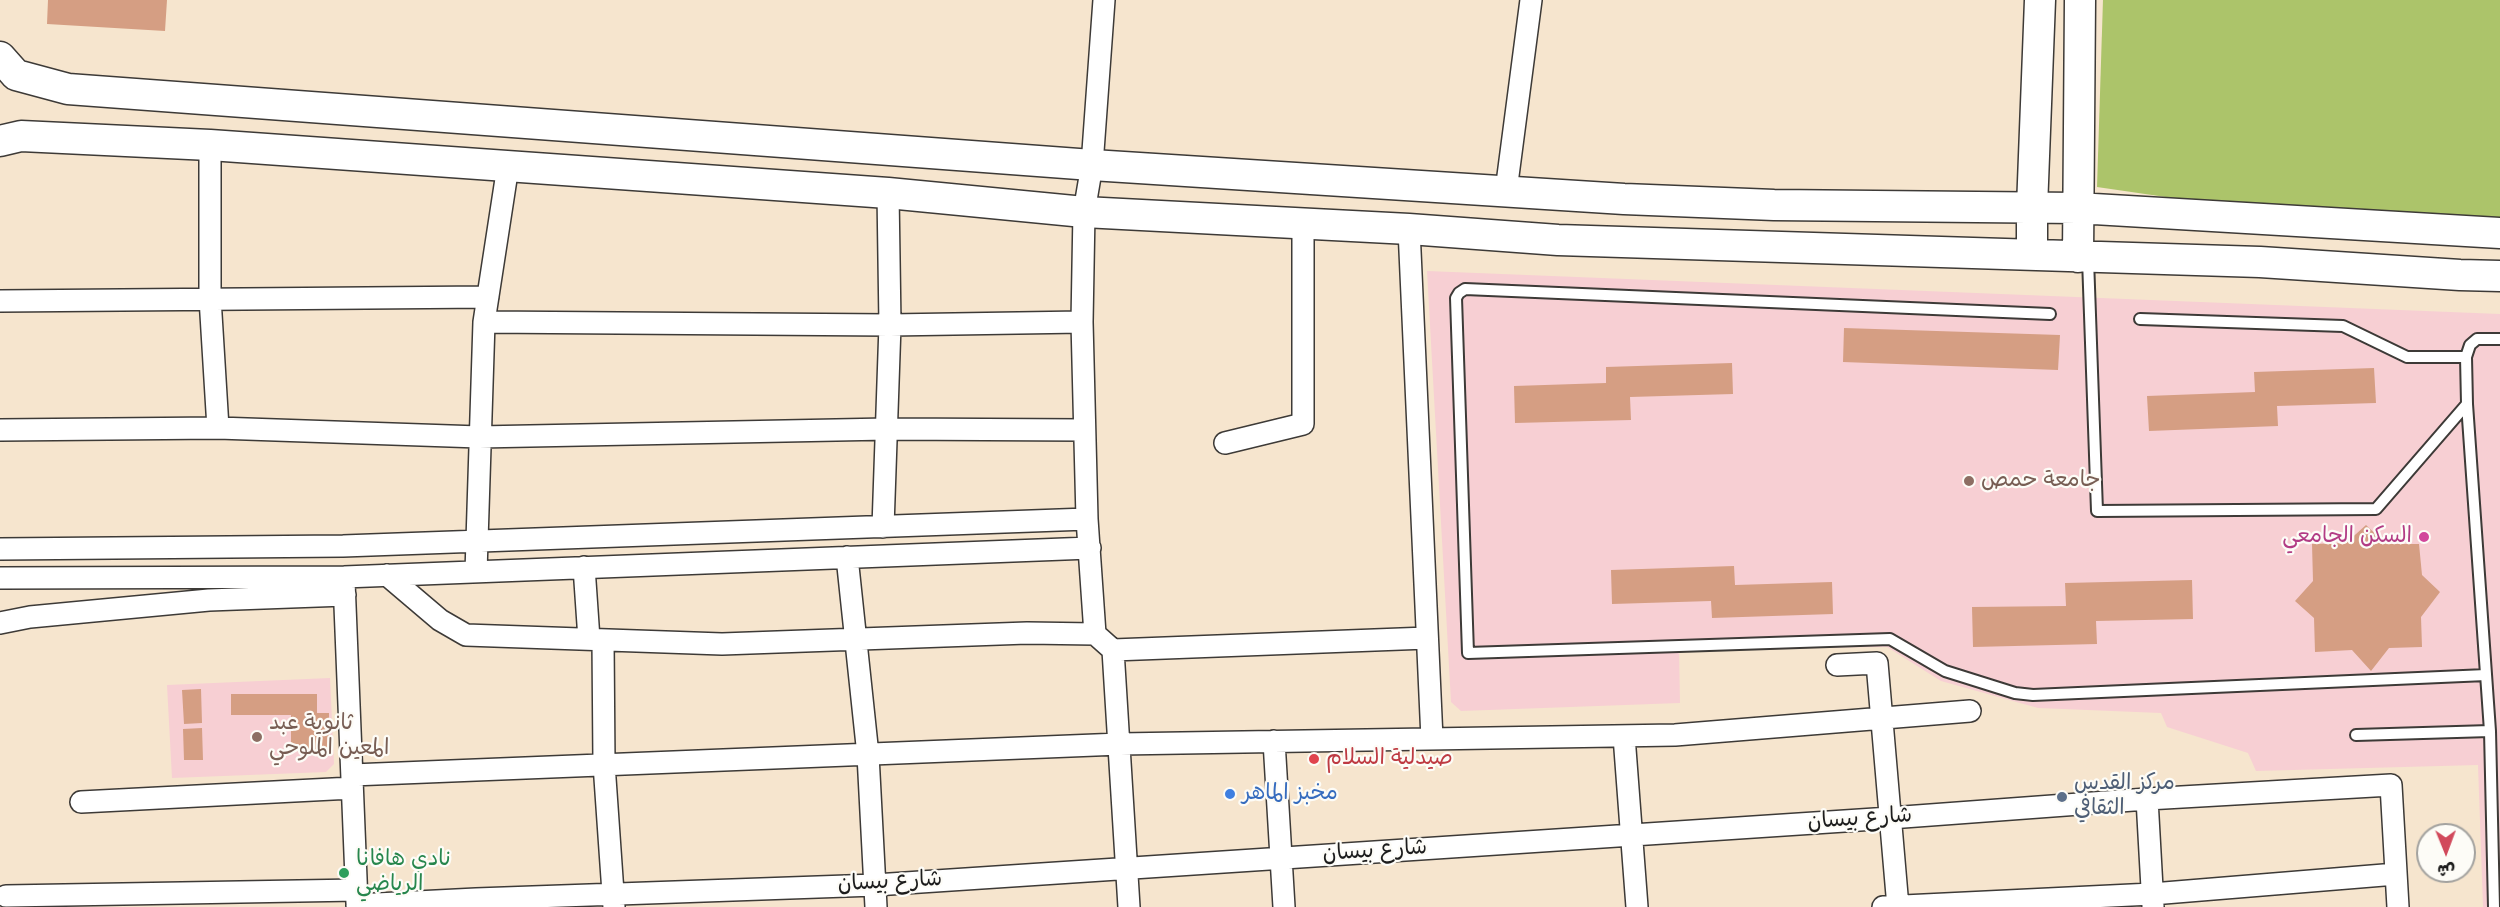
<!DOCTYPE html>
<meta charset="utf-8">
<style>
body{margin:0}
#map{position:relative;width:2500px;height:907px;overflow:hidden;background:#f6e5ce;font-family:Mynerve,"Playpen Sans Arabic",sans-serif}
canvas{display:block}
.north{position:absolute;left:2416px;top:823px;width:60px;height:60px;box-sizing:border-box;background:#fdfcf7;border:2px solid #a3a29f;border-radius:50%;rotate:179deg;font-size:16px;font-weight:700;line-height:24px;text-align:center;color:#1c1c1c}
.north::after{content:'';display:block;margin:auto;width:21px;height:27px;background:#d1495b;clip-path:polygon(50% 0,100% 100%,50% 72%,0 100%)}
</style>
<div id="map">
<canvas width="2500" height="907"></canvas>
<div class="north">ش</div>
</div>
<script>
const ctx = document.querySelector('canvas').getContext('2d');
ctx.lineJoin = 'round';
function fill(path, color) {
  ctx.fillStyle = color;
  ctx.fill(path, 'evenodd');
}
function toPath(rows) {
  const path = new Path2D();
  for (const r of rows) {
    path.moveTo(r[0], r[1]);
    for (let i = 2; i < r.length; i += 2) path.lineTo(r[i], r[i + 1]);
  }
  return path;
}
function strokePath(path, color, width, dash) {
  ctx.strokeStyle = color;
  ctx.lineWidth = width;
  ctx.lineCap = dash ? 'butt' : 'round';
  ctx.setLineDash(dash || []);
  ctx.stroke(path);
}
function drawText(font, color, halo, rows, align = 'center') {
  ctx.font = font + ' Mynerve,"Playpen Sans Arabic",sans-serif';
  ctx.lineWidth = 4.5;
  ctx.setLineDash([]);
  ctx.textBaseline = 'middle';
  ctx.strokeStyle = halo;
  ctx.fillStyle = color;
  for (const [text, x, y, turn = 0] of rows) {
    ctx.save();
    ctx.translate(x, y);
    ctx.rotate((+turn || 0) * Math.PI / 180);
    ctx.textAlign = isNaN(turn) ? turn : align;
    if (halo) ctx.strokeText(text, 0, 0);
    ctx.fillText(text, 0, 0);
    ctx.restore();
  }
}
fill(toPath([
 [1427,271,2500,314,2500,907,2483,907,2478,765,2256,771,2248,753,2167,727,2161,713,2038,708,1941,681,1887,647,1679,649,1680,703,1461,711,1451,702],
 [330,678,334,764,326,772,172,778,167,685]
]), '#f7cfd3');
fill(toPath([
 [2103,0,2500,0,2500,217,2372,227,2097,187]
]), '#acc46a');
fill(toPath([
 [48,0,167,0,165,31,47,24],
 [1844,328,2060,335,2058,370,1843,362],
 [1732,363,1733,394,1630,397,1631,420,1515,423,1514,386,1606,383,1606,367],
 [2374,368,2376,403,2277,406,2278,426,2149,431,2147,396,2255,392,2254,372],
 [2366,525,2386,544,2419,544,2422,575,2440,592,2421,617,2422,647,2389,648,2371,671,2352,650,2315,652,2314,618,2295,601,2313,581,2312,544,2346,543],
 [1734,566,1735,585,1832,582,1833,614,1712,618,1711,601,1612,604,1611,570],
 [2192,580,2193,619,2096,621,2097,644,1973,647,1972,607,2066,606,2065,583],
 [201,689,202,723,184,724,182,690],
 [231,694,317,694,317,713,329,713,329,752,291,751,291,715,231,715],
 [202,728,203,760,184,760,183,729]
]), '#d59e83');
const service = toPath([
 [2088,259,2097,511,2376,509,2467,404],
 [2050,314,1465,289,1459,293,1456,298,1468,653,1890,639,1945,671,2015,693,2033,695,2486,675],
 [2140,319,2343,326,2407,357,2466,357,2467,404,2490,731,2494,907],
 [2466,357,2470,345,2477,339,2500,339],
 [2356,735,2490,731]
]);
const minor = toPath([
 [210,145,210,298,218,428],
 [1506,191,1531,0],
 [1409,229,1432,739],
 [0,301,488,297],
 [484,322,890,325,1082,322,1084,212,1092,165,1104,0],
 [1082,322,1087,519,1095,634],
 [0,430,218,428,479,437,887,429,1084,430],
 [1225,443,1303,424,1303,224],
 [883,527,890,325,888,193],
 [0,549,343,546,1087,519],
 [847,557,868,755,876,907],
 [584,567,589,639],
 [476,572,484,322,508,166],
 [387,575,440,620,466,635,722,644,1027,633,1095,634,1113,650,1427,638],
 [0,578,344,577,1090,548],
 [344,581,357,903],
 [0,623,30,617,209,600,345,595],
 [603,640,604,764,614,907],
 [1113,650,1129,907],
 [1837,665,1877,663,1898,907],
 [1624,736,1637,907],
 [1274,741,1284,907],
 [352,775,1120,744,1675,735,1970,711],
 [2147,799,2153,906],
 [81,802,352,788],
 [6,896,357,890],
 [357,905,476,899,875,885,1890,818,2147,799,2391,785,2398,907],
 [1883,907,2152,894,2396,874]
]);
const secondary = toPath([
 [0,57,16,75,68,89,1092,165,1624,199,1774,205,2077,208,2500,233],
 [0,141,21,136,210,145,888,193,1084,212,1409,229,1558,240,2260,262,2460,275,2500,276],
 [2032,255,2032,208,2040,0],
 [2078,257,2080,0]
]);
strokePath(service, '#3d3a37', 14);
strokePath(minor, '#3d3a37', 24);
strokePath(secondary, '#3d3a37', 33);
strokePath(service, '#fff', 10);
strokePath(minor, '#fff', 21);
strokePath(secondary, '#fff', 30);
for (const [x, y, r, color] of [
 [1969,481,6,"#8d6e63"],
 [2424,537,6,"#d1479c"],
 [257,737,6,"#8d6e63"],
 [1314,759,6,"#e0444e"],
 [1230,794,6,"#3f7fe0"],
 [2062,797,6,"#5c6f8a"],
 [344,873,6,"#2e9e5b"]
]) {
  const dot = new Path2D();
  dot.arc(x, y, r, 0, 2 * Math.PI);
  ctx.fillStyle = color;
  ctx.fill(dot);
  strokePath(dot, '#fdfcf7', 2);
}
drawText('22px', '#785e54', '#fdfcf7', [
 ["جامعة حمص",1981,481],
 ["ثانوية عبد",269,724],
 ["المعين الملوحي",269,749]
], 'left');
drawText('22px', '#b23c85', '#fdfcf7', [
 ["السكن الجامعي",2412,537]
], 'right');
drawText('22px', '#be3a42', '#fdfcf7', [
 ["صيدلية السلام",1326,759]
], 'left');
drawText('22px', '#4e5e75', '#fdfcf7', [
 ["مركز القدس",2074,784],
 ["الثقافي",2074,809]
], 'left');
drawText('22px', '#366cbe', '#fdfcf7', [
 ["مخبز الماهر",1242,794]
], 'left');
drawText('22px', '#1c1c1c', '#fdfcf7', [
 ["شارع بيسان",1860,820,-4],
 ["شارع بيسان",1375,852,-4],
 ["شارع بيسان",890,883,-3]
]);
drawText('22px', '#27864d', '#fdfcf7', [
 ["نادي هافانا",356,860],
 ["الرياضي",356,885]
], 'left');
</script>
